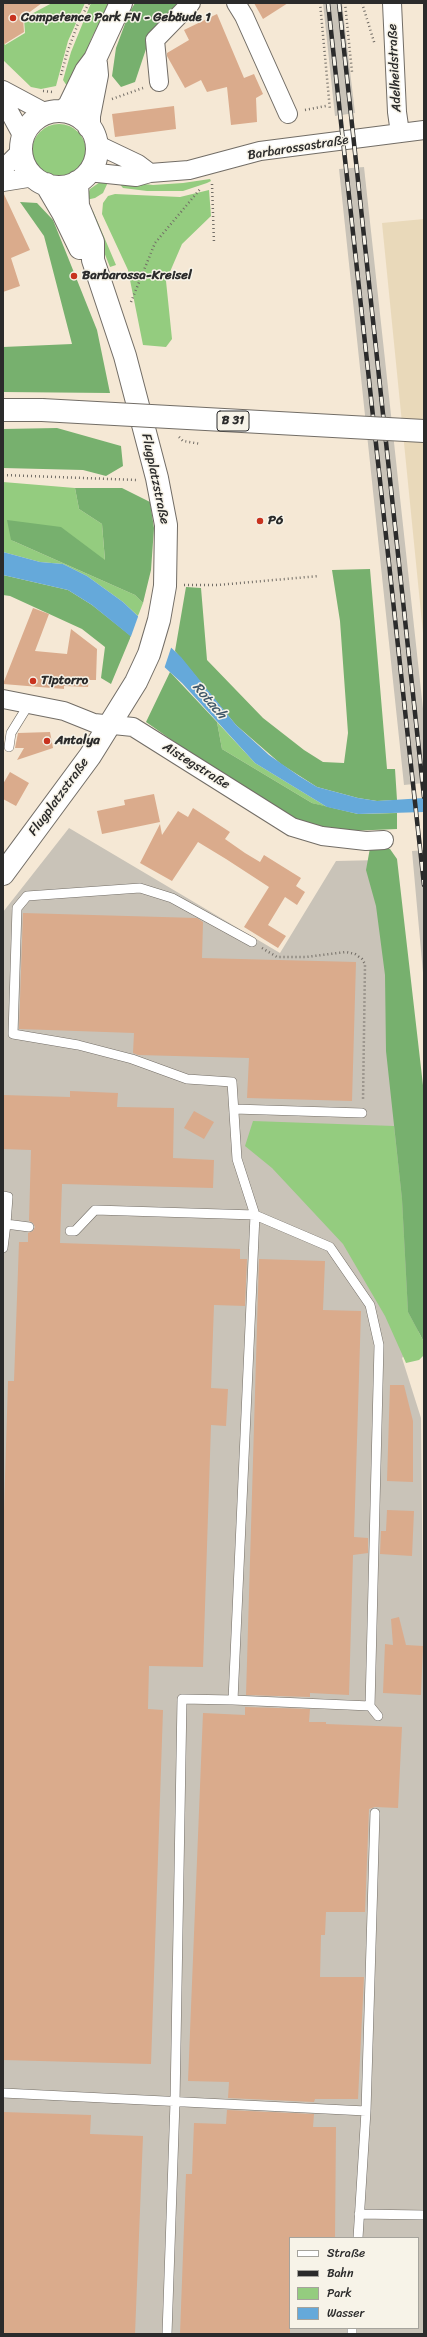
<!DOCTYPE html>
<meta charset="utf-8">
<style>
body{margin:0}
#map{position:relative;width:427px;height:2337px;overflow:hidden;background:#f5e8d5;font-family:Sriracha,sans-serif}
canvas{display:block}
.frame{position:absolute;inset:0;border:4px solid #2b2b2b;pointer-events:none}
.legend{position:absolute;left:289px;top:2237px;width:130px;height:92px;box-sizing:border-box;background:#f7f3e8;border:1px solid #a5a39c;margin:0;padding:5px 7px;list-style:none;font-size:12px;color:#2b2b2b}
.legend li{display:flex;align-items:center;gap:8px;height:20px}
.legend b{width:20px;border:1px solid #a5a39c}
</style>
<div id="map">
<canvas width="427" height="2337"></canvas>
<div class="frame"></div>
<ul class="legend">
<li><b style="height:5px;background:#fff"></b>Straße</li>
<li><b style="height:5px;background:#2b2b2b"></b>Bahn</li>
<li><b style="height:11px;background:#94cc7f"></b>Park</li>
<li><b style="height:11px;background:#65a9da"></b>Wasser</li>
</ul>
</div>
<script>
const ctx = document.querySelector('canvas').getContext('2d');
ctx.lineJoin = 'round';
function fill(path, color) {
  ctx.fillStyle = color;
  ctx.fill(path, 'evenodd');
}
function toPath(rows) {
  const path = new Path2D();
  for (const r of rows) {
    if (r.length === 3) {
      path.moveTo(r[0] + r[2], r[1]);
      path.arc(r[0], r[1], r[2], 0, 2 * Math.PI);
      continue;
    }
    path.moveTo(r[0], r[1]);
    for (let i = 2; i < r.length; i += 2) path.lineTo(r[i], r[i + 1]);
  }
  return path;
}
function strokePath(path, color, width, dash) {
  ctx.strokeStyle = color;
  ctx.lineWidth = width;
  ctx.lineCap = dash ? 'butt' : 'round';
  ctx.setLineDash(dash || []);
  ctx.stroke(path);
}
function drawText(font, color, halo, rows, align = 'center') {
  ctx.font = font + ' Sriracha,sans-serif';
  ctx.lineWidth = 3;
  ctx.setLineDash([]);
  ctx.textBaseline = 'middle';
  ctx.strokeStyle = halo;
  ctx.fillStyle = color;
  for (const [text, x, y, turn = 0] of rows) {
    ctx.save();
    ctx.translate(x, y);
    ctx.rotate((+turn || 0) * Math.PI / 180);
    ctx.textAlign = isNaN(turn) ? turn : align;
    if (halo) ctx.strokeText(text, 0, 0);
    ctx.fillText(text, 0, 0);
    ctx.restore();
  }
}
fill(toPath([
 [424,219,424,643,382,223]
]), '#e9d9ba');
fill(toPath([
 [323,3,342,3,355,113,335,116],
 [364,167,424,718,424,783,404,785,339,169],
 [69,828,280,953,336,861,381,860,424,1310,416,1341,402,1358,421,1418,424,1721,424,2334,3,2334,3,912],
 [290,2238,418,2238,418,2328,290,2328],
 [424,850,424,984,412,851]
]), '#c9c3b8');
fill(toPath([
 [52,3,85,3,68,41,56,86,41,89,31,87,3,60,3,39,5,45,25,33,24,18],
 [91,3,110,3,92,37,73,88,67,86,63,80,71,52],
 [59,151,27],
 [210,179,211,181,207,183,183,191,147,191,123,188,117,181,153,185,183,183],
 [103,180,109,180,103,193,95,198,86,200,90,189],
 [209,190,211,216,182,244,166,281,172,339,166,347,143,345,128,270,102,214,103,203,108,196,115,194,180,197],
 [86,207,93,211,116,265,110,267],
 [3,482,75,488,79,509,102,524,105,561,11,540,135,595,143,603,138,616,123,602,87,576,63,564,40,562,3,552],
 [217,722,255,763,327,807,312,803,222,749],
 [253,1121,394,1126,402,1199,408,1312,424,1342,424,1355,419,1360,406,1363,385,1316,343,1244,272,1168,245,1146]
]), '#94cc7f');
fill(toPath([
 [135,3,180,3,149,40,135,82,121,87,112,76,116,48,129,13],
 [20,202,37,203,53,220,97,330,110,393,3,392,3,347,72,344,44,236],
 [57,428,121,446,123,466,106,476,83,470,3,468,3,429],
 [75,488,122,488,150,502,154,528,151,570,143,603,135,595,11,540,7,520,61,527,105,560,102,524,79,509],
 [370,569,387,769,395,769,397,800,377,801,358,798,317,787,281,764,236,725,175,651,186,587,201,588,207,660,263,718,304,750,323,762,344,763,348,733,340,621,332,570],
 [3,575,68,590,92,605,131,636,111,684,101,678,105,647,82,629,10,596,3,595],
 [170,672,217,722,222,749,312,803,358,814,397,813,397,829,324,832,284,816,236,785,146,722],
 [370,848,390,849,397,859,424,1094,424,1342,408,1312,402,1199,386,1051,385,975,376,906,366,870]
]), '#77b06e');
fill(toPath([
 [3,552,40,562,63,564,87,576,123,602,181,657,236,725,269,755,299,776,317,787,358,798,377,801,424,798,424,812,358,814,327,807,255,763,182,683,129,635,92,605,68,590,3,575]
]), '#65a9da');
fill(toPath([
 [139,614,172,645,164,669,130,639]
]), '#f5e8d5');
fill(toPath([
 [3,3,42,3,23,17,24,32,3,45],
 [254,3,288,3,263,19],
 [217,14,244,78,254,74,263,94,256,98,257,122,231,125,227,87,207,92,201,80,185,88,167,56,167,53,189,40,184,30],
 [174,106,176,129,115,137,112,114],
 [3,192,30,250,11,258,20,286,3,292],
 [33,608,49,614,35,651,67,654,71,629,97,649,96,680,89,680,88,687,64,686,64,689,3,684],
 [50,732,53,748,17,760,24,748,15,748,18,733],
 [10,772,29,783,16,806,3,799,3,784],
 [154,794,160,822,102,834,97,811,125,805,124,800],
 [193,808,230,832,225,839,245,853,260,862,264,855,301,878,296,886,305,892,297,905,285,897,268,925,286,936,278,948,244,927,269,887,226,859,198,842,172,881,140,863,160,824,162,835,178,811,188,817],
 [23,913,197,918,203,922,202,958,356,962,352,1101,247,1098,249,1058,138,1055,133,1053,134,1033,19,1029],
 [70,1091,118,1093,117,1107,174,1108,173,1158,214,1160,213,1188,62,1184,60,1243,240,1249,240,1259,247,1259,245,1306,214,1305,211,1388,228,1389,226,1426,211,1425,203,1667,149,1666,148,1709,163,1710,151,2064,3,2060,3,1543,8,1381,14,1381,19,1242,28,1242,28,1233,33,1231,35,1227,33,1223,29,1221,31,1150,3,1149,3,1095,70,1097],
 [194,1111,214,1122,204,1139,184,1128],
 [259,1259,325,1261,323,1310,361,1311,354,1537,368,1538,368,1553,353,1555,349,1695,310,1693,310,1697,246,1695],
 [390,1385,404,1385,413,1421,413,1482,387,1481],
 [387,1510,414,1511,412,1556,380,1554,381,1531,386,1531],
 [399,1617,406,1645,423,1646,421,1695,383,1693,385,1644,393,1645,391,1619],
 [245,1707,310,1709,309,1722,326,1722,326,1724,402,1727,398,1808,375,1807,369,1809,365,1912,326,1912,325,1935,321,1935,320,1977,364,1977,358,2099,315,2099,314,2102,228,2098,229,2082,188,2081,203,1713,245,1715],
 [227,2110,314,2114,313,2127,336,2127,335,2238,290,2238,290,2334,180,2334,186,2174,192,2174,194,2123,226,2124],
 [3,2112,91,2115,90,2134,143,2136,135,2334,3,2334]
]), '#daab8c');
const service = toPath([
 [9,747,11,733,29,704],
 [252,942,172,898,140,888,27,896,17,908,13,1034,78,1045,132,1059,187,1079,232,1082,237,1159,255,1215,233,1700,370,1706],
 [234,1109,362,1113],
 [3,1196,8,1197,6,1224],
 [70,1231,75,1231,95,1210,255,1215,330,1247,370,1305,379,1345,370,1706,378,1716],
 [3,1248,6,1224,29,1227],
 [3,2093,366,2111],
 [359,2214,424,2215],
 [358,2238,366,2111,375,1813],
 [167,2334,175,2102,182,1699,233,1700],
 [352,2334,352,2328]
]);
const minor = toPath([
 [236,3,244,16,288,114],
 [392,3,397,112,400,133],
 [159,82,155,40,191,3],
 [3,90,46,113],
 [3,100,23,137],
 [96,144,138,164,150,173],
 [3,169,21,151],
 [88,172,136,177,150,173,189,170,260,151,424,130],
 [3,182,34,177],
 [3,699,64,711,94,723,133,727,292,827,322,836,366,841,384,840]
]);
const tertiary = toPath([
 [63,111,69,106,86,71,95,59,121,3],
 [59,149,38],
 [89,127,89,116,97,75,96,64],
 [46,184,63,213,80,248],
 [3,874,90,756,136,682,149,654,159,620,165,586,166,525,157,478,125,356,93,260,93,242,78,206,77,182]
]);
const primary = toPath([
 [3,410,42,410]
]);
strokePath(service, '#726d66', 10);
strokePath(minor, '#726d66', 20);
strokePath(tertiary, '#726d66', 24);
strokePath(primary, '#726d66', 24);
strokePath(toPath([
 [320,3,330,110],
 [345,3,352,72],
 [362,3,375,45],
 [61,75,67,53,79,21,89,3],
 [43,91,53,92],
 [112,99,143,88],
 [305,110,326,106],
 [212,184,214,243],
 [131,302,155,243,201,188],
 [179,437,183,441,201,444],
 [3,475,137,480],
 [184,585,218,585,319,576],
 [262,948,277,957,306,957,346,952,355,954,362,959,365,964,363,1101]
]), '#726d66', 2.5, [1, 3]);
strokePath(service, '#fff', 9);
strokePath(minor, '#fff', 18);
strokePath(tertiary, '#fff', 22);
strokePath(primary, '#fff', 22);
const rail = toPath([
 [328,3,424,885],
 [339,3,424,797]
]);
strokePath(rail, '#2b2b2b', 4.5);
strokePath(rail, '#f7f3e8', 3, [9]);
const primaryBridge = toPath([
 [42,410,424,431]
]);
strokePath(primaryBridge, '#726d66', 24, []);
strokePath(primaryBridge, '#fff', 22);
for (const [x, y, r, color] of [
 [13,18,4,"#c8321e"],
 [74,276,4,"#c8321e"],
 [260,521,4,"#c8321e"],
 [33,681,4,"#c8321e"],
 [47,741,4,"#c8321e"]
]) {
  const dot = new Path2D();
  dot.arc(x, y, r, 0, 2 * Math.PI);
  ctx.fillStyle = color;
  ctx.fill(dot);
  strokePath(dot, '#f7f3e8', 1.5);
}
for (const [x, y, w] of [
 [233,421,32]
]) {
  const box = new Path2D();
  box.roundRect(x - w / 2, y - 10, w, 20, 3);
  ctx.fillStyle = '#f7f3e8';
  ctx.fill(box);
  strokePath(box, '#2b2b2b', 1);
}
drawText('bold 12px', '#2b2b2b', null, [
 ["B 31",233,421]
]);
drawText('bold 13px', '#2b2b2b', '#f7f3e8', [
 ["Competence Park FN - Gebäude 1",21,18],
 ["Barbarossa-Kreisel",82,276],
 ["P6",268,521],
 ["Tiptorro",41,681],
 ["Antalya",55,741]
], 'left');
drawText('13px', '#2b2b2b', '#f7f3e8', [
 ["Adelheidstraße",395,68,-93],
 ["Barbarossastraße",298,148,-9],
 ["Flugplatzstraße",155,479,78],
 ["Aistegstraße",196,766,32],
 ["Flugplatzstraße",59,797,-54]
]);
drawText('italic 14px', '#3f5768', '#f7f3e8', [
 ["Rotach",209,701,49]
]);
</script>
